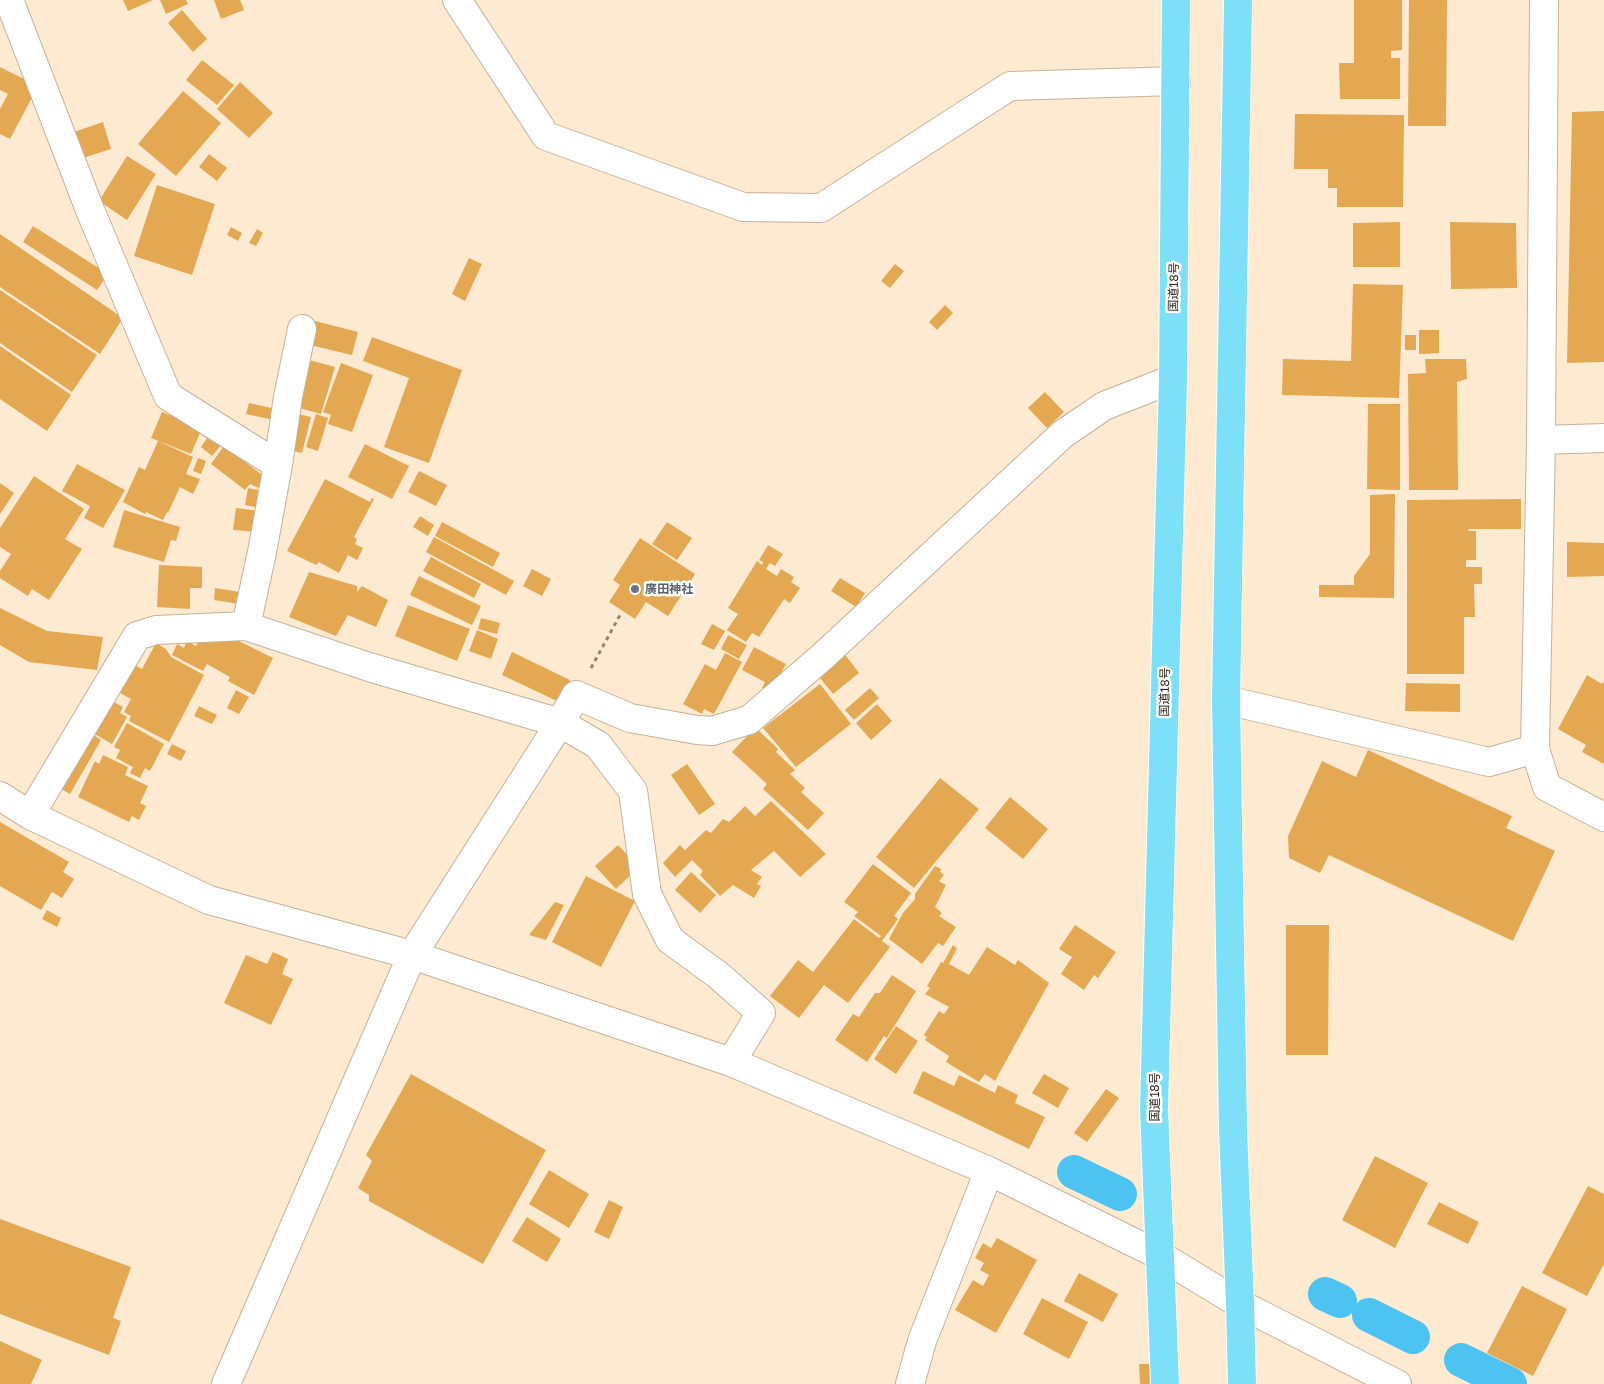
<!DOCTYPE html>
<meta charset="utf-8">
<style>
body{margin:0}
canvas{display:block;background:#feead1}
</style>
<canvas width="1604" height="1384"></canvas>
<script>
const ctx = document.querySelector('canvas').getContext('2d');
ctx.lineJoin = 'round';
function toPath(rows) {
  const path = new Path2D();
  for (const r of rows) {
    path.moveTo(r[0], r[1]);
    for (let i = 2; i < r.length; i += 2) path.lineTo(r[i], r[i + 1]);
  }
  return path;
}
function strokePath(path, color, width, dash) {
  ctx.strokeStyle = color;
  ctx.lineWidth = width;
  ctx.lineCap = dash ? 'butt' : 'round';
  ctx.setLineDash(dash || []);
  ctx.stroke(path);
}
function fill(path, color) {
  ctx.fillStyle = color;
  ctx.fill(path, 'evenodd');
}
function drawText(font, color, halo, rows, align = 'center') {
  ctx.font = font + ' "Golos Text","Noto Sans JP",sans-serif';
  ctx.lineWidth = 5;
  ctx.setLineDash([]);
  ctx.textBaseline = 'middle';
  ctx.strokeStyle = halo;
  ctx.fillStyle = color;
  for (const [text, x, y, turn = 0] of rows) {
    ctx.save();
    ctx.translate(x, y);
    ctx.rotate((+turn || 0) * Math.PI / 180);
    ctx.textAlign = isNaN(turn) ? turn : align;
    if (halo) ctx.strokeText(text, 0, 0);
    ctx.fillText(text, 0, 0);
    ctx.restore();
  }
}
strokePath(toPath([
 [1074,1172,1120,1194],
 [1325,1294,1340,1301],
 [1369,1315,1413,1337],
 [1461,1360,1510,1384]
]), '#4dc3f2', 34);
fill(toPath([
 [123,0,153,0,128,11],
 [160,0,186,0,188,4,166,14],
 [214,0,240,0,244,10,221,19],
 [1354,0,1402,0,1402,50,1391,51,1391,58,1400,58,1400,99,1340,99,1339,63,1354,63],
 [1409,0,1447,0,1446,126,1408,126],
 [182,10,207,39,193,52,168,23],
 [202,60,234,85,217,105,186,80],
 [0,67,38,86,10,139,0,134,0,109,8,94,0,90],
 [240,82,273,113,249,138,217,109],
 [183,91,221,123,176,176,138,144],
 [1604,111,1604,362,1567,363,1572,112],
 [1295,114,1404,115,1403,207,1337,207,1337,188,1328,188,1328,169,1294,169],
 [103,122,111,149,83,158,74,132],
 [209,154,227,168,217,181,199,167],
 [127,156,156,174,127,220,99,201],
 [157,185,215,204,192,275,134,256],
 [1400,222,1400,267,1353,267,1353,223],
 [1450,222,1516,223,1517,288,1451,289],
 [33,226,108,274,97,290,23,242],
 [231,227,242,233,238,241,227,235],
 [257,229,263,233,256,246,249,243],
 [0,234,123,318,100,354,0,287],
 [469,258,482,264,465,301,452,294],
 [895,264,904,271,890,288,881,281],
 [1353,284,1403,285,1399,398,1282,395,1283,359,1351,361],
 [0,290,97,355,72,392,0,343],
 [945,305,953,313,937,330,929,322],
 [315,321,358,332,352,355,310,345],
 [1419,330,1439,330,1439,353,1419,354],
 [1405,335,1416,335,1416,350,1405,350],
 [372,337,462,370,429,463,384,447,409,378,363,361],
 [0,346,71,395,47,431,0,399],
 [1425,359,1466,359,1467,379,1457,382,1458,490,1409,490,1408,374,1426,373],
 [309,360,335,367,321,414,296,407],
 [341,363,373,375,352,432,328,424,331,415,323,412],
 [1045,392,1064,412,1047,428,1028,408],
 [249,403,276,409,274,420,246,414],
 [1368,404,1400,404,1400,490,1367,489],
 [162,412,202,428,191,454,151,438],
 [298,414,311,417,302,453,289,450],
 [316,414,328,418,318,451,306,447],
 [210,434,222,444,212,456,201,447],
 [158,441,193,457,186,474,200,479,193,494,180,487,168,513,167,512,163,520,146,512,145,514,123,502,139,467,145,470],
 [365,444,409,466,392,499,348,477],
 [224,446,265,477,263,490,250,484,245,490,211,464],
 [198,458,206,461,201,474,193,471],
 [77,464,125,490,103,528,84,518,90,506,62,491],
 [419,471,447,485,436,506,408,492],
 [34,476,84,509,65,539,82,549,49,600,32,589,28,596,0,578,0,571,11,554,0,547,0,528],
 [325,479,370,502,372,498,374,499,354,537,357,539,355,544,363,548,357,560,348,555,339,573,319,562,316,565,287,551],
 [0,483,14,493,0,514],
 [248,488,263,491,260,508,245,505],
 [1395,494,1394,598,1319,597,1319,585,1354,585,1354,576,1370,554,1370,495],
 [1521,499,1521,529,1469,529,1468,531,1476,531,1476,560,1466,560,1466,567,1482,567,1482,584,1474,584,1475,617,1464,617,1464,674,1407,674,1407,500],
 [236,508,260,511,258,532,233,530],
 [124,510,180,527,176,541,171,540,164,562,113,547],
 [420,516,434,525,428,536,413,527],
 [442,522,500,553,493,567,435,536],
 [667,522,692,538,677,560,652,544],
 [434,537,514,581,506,595,426,552],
 [640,538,695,574,668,616,646,602,635,619,609,602,620,585,613,580],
 [1567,542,1604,543,1604,576,1567,577],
 [768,545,783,554,775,566,770,563,766,569,777,576,781,569,794,577,791,582,800,588,790,603,784,599,759,637,752,633,746,642,727,630,738,614,728,608,757,561,762,565,763,562,759,560],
 [431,557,481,584,474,598,423,571],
 [159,565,202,567,202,588,190,588,190,609,157,607],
 [532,569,551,579,542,596,523,586],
 [309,572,357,586,357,592,362,586,388,600,376,627,348,615,336,636,289,617],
 [419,576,481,606,472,625,410,595],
 [840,578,865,593,856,607,831,591],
 [215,588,240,592,239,604,214,600],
 [408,605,470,629,457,661,395,636],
 [0,608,47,631,103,637,97,670,29,662,0,645],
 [481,618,500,623,497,634,478,629],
 [712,624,725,631,714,650,701,644],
 [217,630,273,658,254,695,228,681,230,677,207,664,203,671,172,655,177,644,184,648,187,641,196,646,200,638,210,643],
 [477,630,498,639,491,659,469,651],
 [728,635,747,645,739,659,721,649],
 [156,643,166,649,171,657,204,675,169,742,129,721,131,716,124,712,131,699,120,693,135,665,142,669],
 [754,647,786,664,771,692,762,688,765,682,742,670],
 [512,652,570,680,559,702,502,675],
 [843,652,859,673,833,694,816,673],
 [725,653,742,662,714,714,704,709,702,714,683,704,705,664,716,670],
 [1587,675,1602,684,1604,681,1604,764,1582,752,1586,745,1558,729],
 [1406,683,1460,684,1460,712,1405,711],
 [820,684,851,724,796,767,763,728],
 [870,688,879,698,854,720,845,710],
 [236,690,249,697,239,714,227,708],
 [107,698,123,707,120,713,127,717,112,744,88,730],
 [877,704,892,721,871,740,856,723],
 [199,706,217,715,212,724,194,716],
 [127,723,164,744,150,771,145,768,140,778,130,773,133,767,116,758,120,750,114,747],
 [757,729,778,749,776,752,795,770,790,774,805,788,801,792,824,813,808,830,763,789,767,784,732,752,750,733,752,734],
 [89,732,101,740,70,794,58,787],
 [172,744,186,751,181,761,167,754],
 [1368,750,1512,816,1506,828,1555,851,1513,941,1329,855,1320,873,1289,858,1288,836,1322,761,1356,777],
 [103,755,128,767,125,775,148,786,140,803,146,806,139,820,132,816,129,822,78,797,95,761,99,764],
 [687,764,715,804,699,815,671,775],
 [940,778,979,809,914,888,876,857],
 [1010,797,1048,829,1023,859,985,828],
 [771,801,826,854,800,877,774,851,751,870,762,877,757,884,761,886,754,898,733,885,720,896,700,875,703,871,692,860,675,877,663,863,680,845,685,850,706,830,711,833,723,819,729,822,745,806,755,816],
 [0,822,69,862,63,872,74,879,62,898,52,892,41,910,0,886],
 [618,845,639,867,616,889,595,866],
 [873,864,911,893,894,916,898,919,882,941,890,947,848,1003,824,985,799,1018,770,996,798,960,813,972,854,919,879,938,881,936,854,916,858,912,844,902],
 [935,866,941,869,940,872,944,875,939,881,946,885,935,907,942,913,939,916,956,927,943,946,938,943,922,964,889,939,903,913,915,899,915,894],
 [691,872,716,895,700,913,675,890],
 [586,876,635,901,601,967,552,942],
 [555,902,564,905,546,940,529,935],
 [47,910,61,918,57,927,42,919],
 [1075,925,1116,952,1098,978,1094,975,1084,990,1061,974,1072,957,1059,949],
 [1286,925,1329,925,1328,1055,1286,1055],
 [953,945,957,948,949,964,969,975,987,947,1015,965,1018,960,1049,983,995,1081,985,1074,979,1082,946,1062,949,1056,925,1040,927,1037,924,1035,939,1011,944,1014,949,1007,925,994,930,988,927,986,941,962,943,963],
 [273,952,288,959,282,974,293,979,271,1025,224,1003,246,955,267,964],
 [892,975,916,991,887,1038,884,1036,867,1062,835,1040,853,1014,859,1017,875,993,880,993],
 [896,1026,918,1041,896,1074,874,1059],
 [923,1071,954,1086,959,1075,995,1093,998,1085,1018,1095,1015,1103,1045,1117,1029,1149,913,1093],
 [411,1074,546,1150,483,1264,369,1201,369,1195,358,1188,372,1161,366,1155],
 [1044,1074,1069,1088,1058,1108,1032,1093],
 [1106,1089,1119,1098,1087,1142,1074,1133],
 [1375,1156,1428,1183,1395,1248,1342,1220],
 [549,1170,589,1194,569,1228,529,1204],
 [1588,1186,1604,1194,1604,1264,1587,1296,1542,1273],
 [609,1200,623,1207,609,1239,594,1232],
 [1439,1202,1479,1222,1468,1244,1427,1224],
 [527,1217,561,1239,547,1262,512,1241],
 [0,1219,131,1267,113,1318,121,1321,109,1355,0,1314],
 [997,1238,1037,1260,996,1333,955,1310,973,1280,983,1286,989,1275,980,1270,984,1263,975,1258,983,1243,991,1248],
 [1079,1273,1118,1294,1103,1322,1064,1301],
 [1522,1286,1567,1309,1533,1376,1487,1353],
 [1042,1298,1088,1322,1069,1359,1023,1334],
 [0,1341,42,1360,31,1384,0,1384],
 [1139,1364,1152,1364,1153,1384,1140,1384]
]), '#e4a853');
const minor = toPath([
 [9,0,90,210,168,396,278,465],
 [457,0,546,136,743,207,821,208,1010,86,1176,81],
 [1544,0,1541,440,1535,749,1547,787,1604,817],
 [1541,440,1604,438],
 [246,626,262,552,278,465,288,397,302,329],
 [1226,700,1489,762,1535,749],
 [0,796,30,815,209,900,412,955,731,1062,989,1171,1161,1256,1240,1304,1397,1384],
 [30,815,137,636,156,630,246,626,369,667,560,723,598,745,633,791,647,894,670,940,718,975,761,1013,731,1062],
 [226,1384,412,955,560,723,576,695,630,718,697,730,712,731,749,720,822,657,1063,434,1104,406,1173,379],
 [910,1384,922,1341,989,1171]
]);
const highway = toPath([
 [1238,0,1226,700,1233,1129,1240,1304,1242,1384],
 [1165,1384,1154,1109,1173,379,1176,0]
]);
strokePath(minor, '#c5b29a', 30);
strokePath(highway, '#fff', 30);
strokePath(toPath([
 [591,668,620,615]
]), '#938575', 3, [4, 4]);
strokePath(minor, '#fff', 28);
strokePath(highway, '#7edff9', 28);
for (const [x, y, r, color] of [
 [635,589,5,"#6b7280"]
]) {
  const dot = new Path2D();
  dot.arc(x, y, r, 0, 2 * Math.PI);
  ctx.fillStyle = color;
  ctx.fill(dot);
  strokePath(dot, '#fff', 2);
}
drawText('12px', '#2d261d', '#fff', [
 ["国道18号",1174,287,-89],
 ["国道18号",1165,692,-89],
 ["国道18号",1155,1097,-90]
]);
drawText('bold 12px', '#5b616d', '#fff', [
 ["廣田神社",645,589]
], 'left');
</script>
